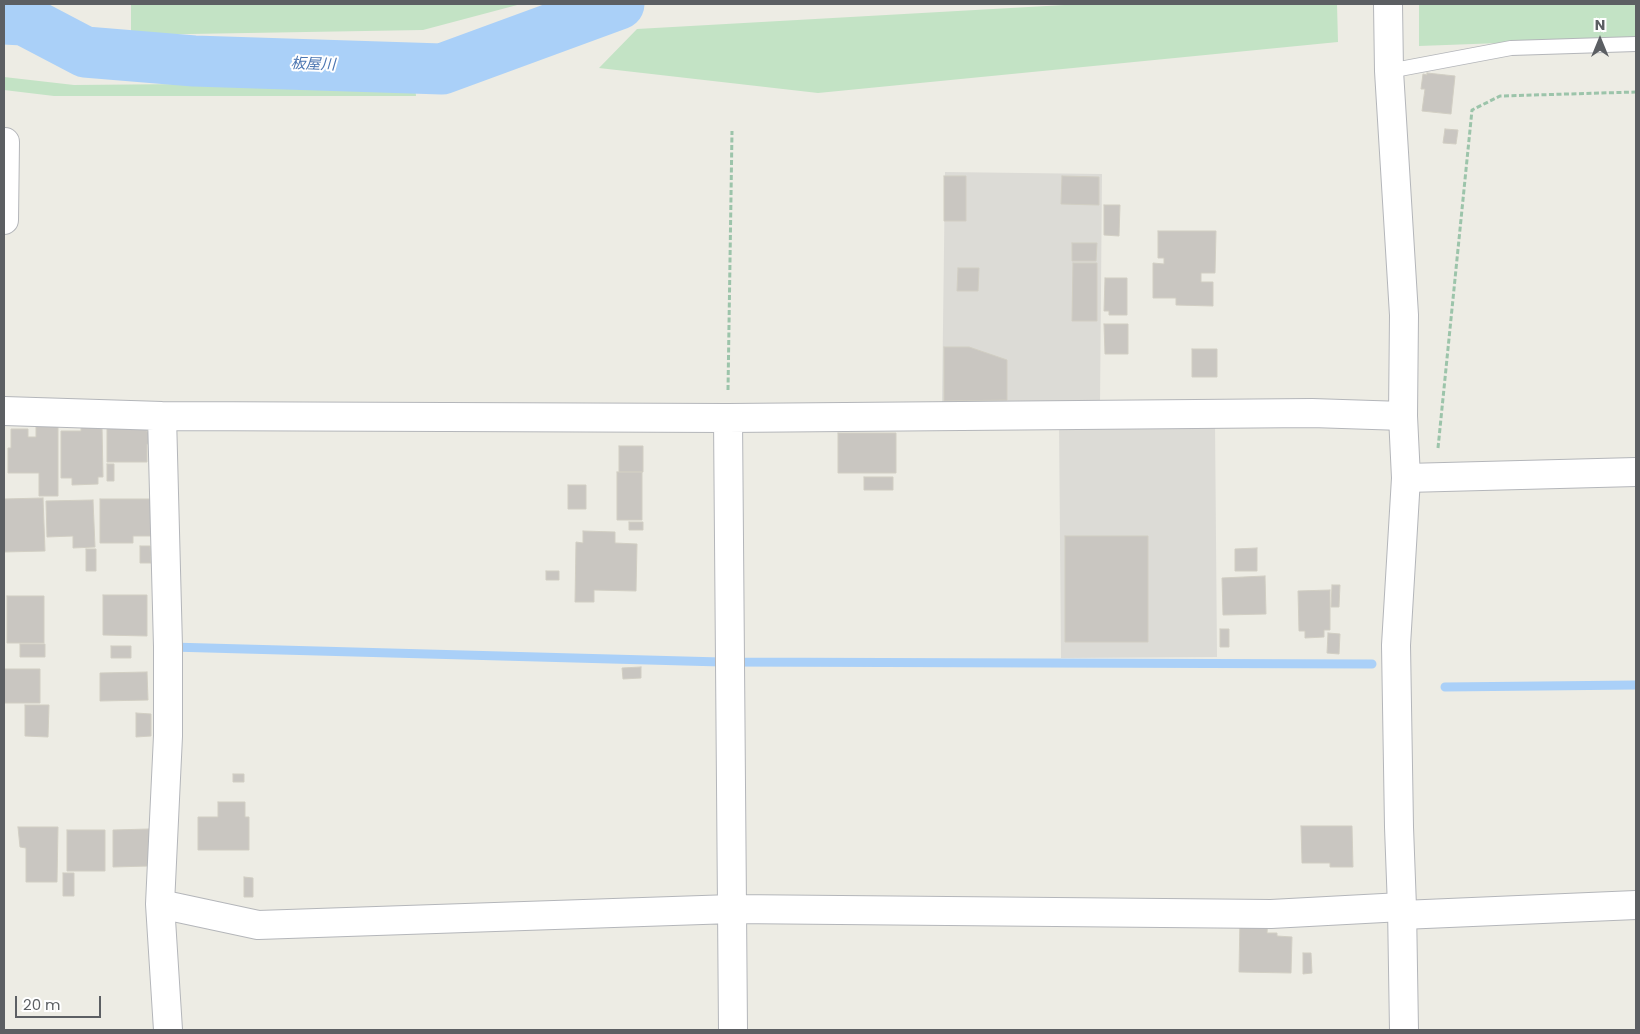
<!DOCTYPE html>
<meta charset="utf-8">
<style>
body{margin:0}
#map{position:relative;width:1640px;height:1034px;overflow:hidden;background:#edece4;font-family:Poppins,sans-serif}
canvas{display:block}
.frame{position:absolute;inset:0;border:5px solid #5c5f63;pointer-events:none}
.north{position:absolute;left:1575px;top:15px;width:50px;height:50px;-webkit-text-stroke:4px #fff;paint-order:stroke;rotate:0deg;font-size:14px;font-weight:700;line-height:20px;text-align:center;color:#5c5f63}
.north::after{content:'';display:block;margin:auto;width:18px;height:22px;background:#5c5f63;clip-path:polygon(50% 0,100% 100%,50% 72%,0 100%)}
.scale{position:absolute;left:15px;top:996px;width:86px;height:22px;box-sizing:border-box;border:2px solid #5c5f63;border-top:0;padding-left:6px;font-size:15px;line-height:18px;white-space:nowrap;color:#5c5f63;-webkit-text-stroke:4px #fff;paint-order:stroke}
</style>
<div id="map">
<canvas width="1640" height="1034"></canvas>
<div class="frame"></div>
<div class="north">N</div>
<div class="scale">20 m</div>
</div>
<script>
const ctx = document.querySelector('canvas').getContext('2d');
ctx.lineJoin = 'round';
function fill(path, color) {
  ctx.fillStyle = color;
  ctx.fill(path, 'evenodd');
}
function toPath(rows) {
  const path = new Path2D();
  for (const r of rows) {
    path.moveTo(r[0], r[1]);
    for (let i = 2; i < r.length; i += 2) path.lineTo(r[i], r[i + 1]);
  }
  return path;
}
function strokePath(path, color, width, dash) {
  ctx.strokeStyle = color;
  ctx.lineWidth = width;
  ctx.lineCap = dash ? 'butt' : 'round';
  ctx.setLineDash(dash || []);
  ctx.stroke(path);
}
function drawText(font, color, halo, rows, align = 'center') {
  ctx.font = font + ' Poppins,"Noto Sans JP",sans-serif';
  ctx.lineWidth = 4;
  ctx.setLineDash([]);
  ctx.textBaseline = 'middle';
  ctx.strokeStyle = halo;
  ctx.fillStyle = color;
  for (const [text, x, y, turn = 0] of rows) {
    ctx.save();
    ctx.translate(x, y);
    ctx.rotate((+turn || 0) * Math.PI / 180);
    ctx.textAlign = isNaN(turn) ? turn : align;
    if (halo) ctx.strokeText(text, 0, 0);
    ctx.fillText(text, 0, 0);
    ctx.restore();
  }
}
fill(toPath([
 [945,172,1102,174,1100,405,942,403],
 [1215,422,1217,657,1061,658,1059,424]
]), '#dcdbd6');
fill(toPath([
 [131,4,521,4,423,30,131,35],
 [1082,4,1337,4,1338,42,818,93,599,68,637,29],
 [1419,4,1636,4,1636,38,1419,46],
 [4,77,74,85,415,82,416,96,54,96,4,90]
]), '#c3e3c5');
strokePath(toPath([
 [171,647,721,662,1372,664],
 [1445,687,1636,685]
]), '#aad0f8', 9);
strokePath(toPath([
 [4,19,24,20,85,52,194,61,442,69,619,4]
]), '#aad0f8', 51);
const building = toPath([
 [1427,73,1455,76,1451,114,1422,111,1425,89,1421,89,1423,74,1427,75,1427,73],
 [1445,129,1458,130,1456,144,1443,143,1445,129],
 [944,176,966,176,966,221,944,221,944,176],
 [1062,176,1099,177,1099,205,1061,204,1062,176],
 [1104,205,1120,205,1119,236,1104,235,1104,205],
 [1158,231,1216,231,1215,273,1201,273,1201,282,1213,282,1213,306,1176,305,1176,298,1153,298,1153,263,1164,264,1164,258,1158,258,1158,231],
 [1072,243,1097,243,1096,261,1072,261,1072,243],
 [1073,263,1097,263,1097,321,1072,321,1073,263],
 [958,268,979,268,978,291,957,291,958,268],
 [1105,278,1127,278,1127,315,1109,315,1109,311,1104,311,1105,278],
 [1104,324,1128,324,1128,354,1105,354,1104,324],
 [944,347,969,347,1007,360,1007,400,944,401,944,347],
 [1192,349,1217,349,1217,377,1192,377,1192,349],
 [36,425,58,425,58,496,39,496,39,473,8,473,8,448,11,448,11,429,28,429,28,437,36,437,36,425],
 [81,426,102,426,103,477,98,477,98,484,72,485,72,478,61,478,61,431,81,431,81,426],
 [147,427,147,432,150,432,150,444,147,444,147,462,107,462,107,428,147,427],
 [838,433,896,433,896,473,838,473,838,433],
 [619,446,643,446,643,472,619,472,619,446],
 [107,464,114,464,114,481,107,481,107,464],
 [617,472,642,472,642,520,617,520,617,472],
 [864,477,893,477,893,490,864,490,864,477],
 [568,485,586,485,586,509,568,509,568,485],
 [43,498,45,551,4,552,4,499,43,498],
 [100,499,151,499,151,536,133,536,133,543,100,543,100,499],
 [93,500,95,547,73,548,73,536,47,537,46,501,93,500],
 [629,522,643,522,643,530,629,530,629,522],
 [583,531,615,532,615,543,637,544,636,591,594,590,594,602,575,602,576,542,583,543,583,531],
 [1065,536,1148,536,1148,642,1065,642,1065,536],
 [140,546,150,546,151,563,140,563,140,546],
 [1257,548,1257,571,1235,571,1235,549,1257,548],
 [86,549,96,549,96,571,86,571,86,549],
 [546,571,559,571,559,580,546,580,546,571],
 [1265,576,1266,614,1223,615,1222,578,1265,576],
 [1332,585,1340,585,1339,607,1331,607,1332,585],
 [1330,590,1330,630,1324,630,1324,637,1305,638,1305,631,1299,631,1298,591,1330,590],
 [103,595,147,595,147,636,103,635,103,595],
 [7,596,44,596,44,643,7,643,7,596],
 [1220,629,1229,629,1229,647,1220,647,1220,629],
 [1328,633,1340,634,1339,654,1327,653,1328,633],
 [20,644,45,644,45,657,20,657,20,644],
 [111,646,131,646,131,658,111,658,111,646],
 [641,667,641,678,623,679,622,668,641,667],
 [4,669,40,669,40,703,4,703,4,669],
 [147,672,148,700,100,701,100,673,147,672],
 [25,705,49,705,48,737,25,736,25,705],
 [136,713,151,714,151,736,136,737,136,713],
 [233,774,244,774,244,782,233,782,233,774],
 [218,802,245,802,245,817,249,817,249,850,198,850,198,817,218,817,218,802],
 [1301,826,1352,826,1353,867,1330,867,1330,863,1302,863,1301,826],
 [18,827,58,827,57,882,26,882,26,848,20,847,18,827],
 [149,829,149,866,113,867,113,830,149,829],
 [67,830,105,830,105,871,67,871,67,830],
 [63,873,74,873,74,896,63,896,63,873],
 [244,877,253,878,253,897,244,897,244,877],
 [1240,917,1268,918,1267,933,1277,933,1277,936,1292,937,1291,973,1239,972,1240,917],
 [1303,953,1311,953,1312,973,1303,974,1303,953]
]);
fill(building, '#c9c6c1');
strokePath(building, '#d1cec3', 1);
const service = toPath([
 [1389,71,1511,48,1636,44]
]);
const minor = toPath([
 [4,142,5,142,4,220],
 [4,411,162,416,728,418,1312,413,1403,416],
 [162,416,168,647,168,736,160,904,168,1030],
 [728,418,733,1030],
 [1406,478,1636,472],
 [160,904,258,925,732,909,1271,914,1402,907],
 [1402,915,1636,905]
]);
const tertiary = toPath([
 [1388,4,1389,71,1404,315,1403,416,1406,478,1396,645,1399,827,1402,907,1404,1030]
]);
strokePath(service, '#b4b6ba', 16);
strokePath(minor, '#b4b6ba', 30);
strokePath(tertiary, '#b4b6ba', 30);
strokePath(toPath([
 [728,390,732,131],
 [1438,448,1472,110,1500,96,1636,92]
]), '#9cc4aa', 3, [5, 2.5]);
strokePath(service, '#fff', 14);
strokePath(minor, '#fff', 28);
strokePath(tertiary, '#fff', 28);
drawText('italic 15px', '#4b75b1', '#fff', [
 ["板屋川",313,65,2]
]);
</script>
